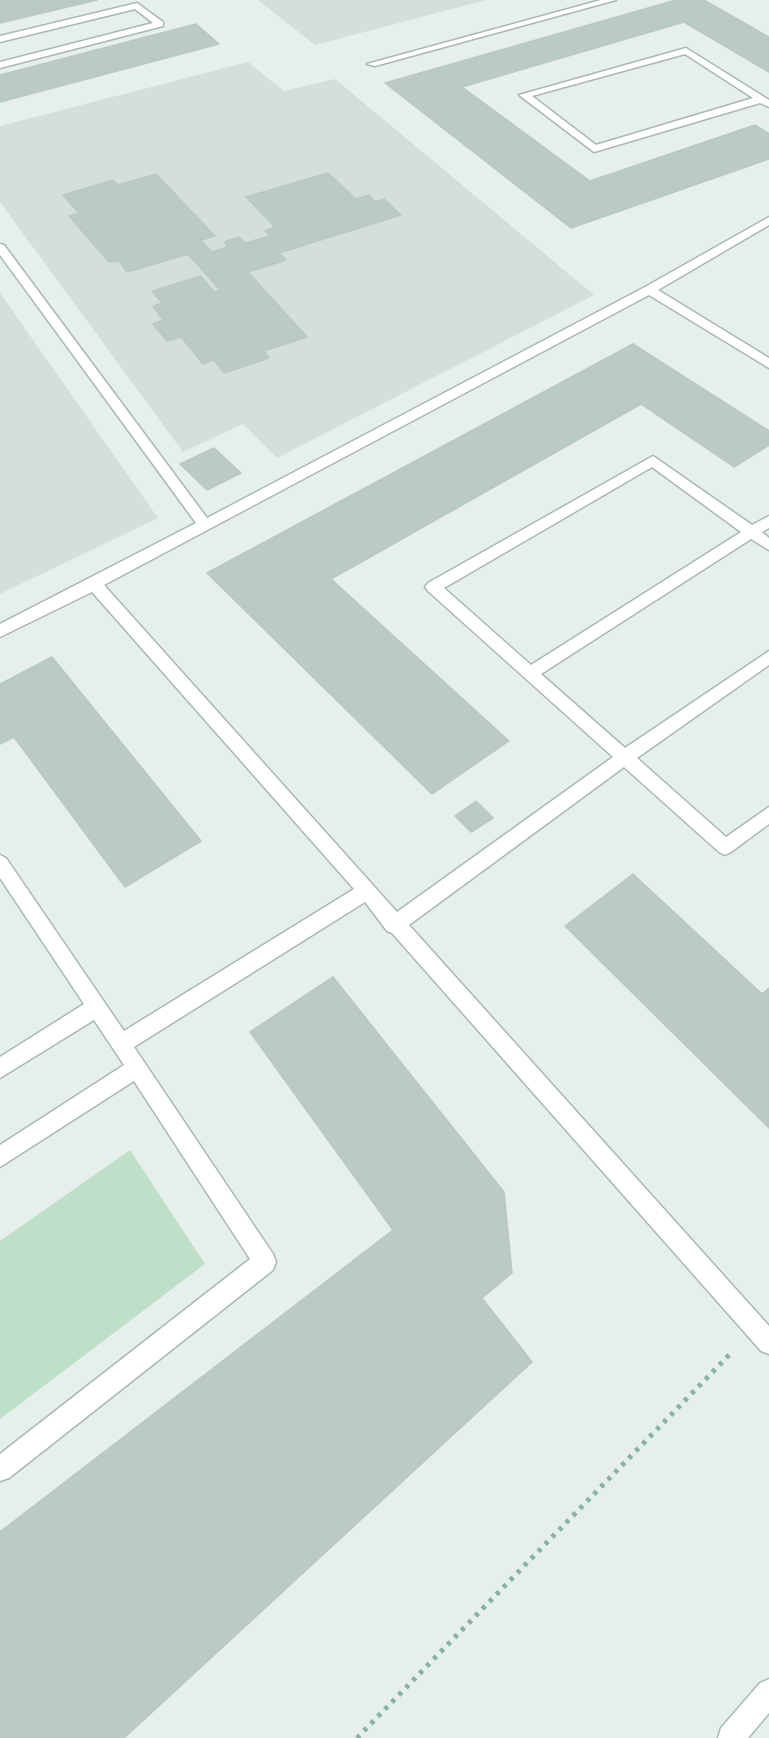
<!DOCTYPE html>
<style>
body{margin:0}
canvas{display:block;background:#e6efeb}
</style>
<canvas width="769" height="1738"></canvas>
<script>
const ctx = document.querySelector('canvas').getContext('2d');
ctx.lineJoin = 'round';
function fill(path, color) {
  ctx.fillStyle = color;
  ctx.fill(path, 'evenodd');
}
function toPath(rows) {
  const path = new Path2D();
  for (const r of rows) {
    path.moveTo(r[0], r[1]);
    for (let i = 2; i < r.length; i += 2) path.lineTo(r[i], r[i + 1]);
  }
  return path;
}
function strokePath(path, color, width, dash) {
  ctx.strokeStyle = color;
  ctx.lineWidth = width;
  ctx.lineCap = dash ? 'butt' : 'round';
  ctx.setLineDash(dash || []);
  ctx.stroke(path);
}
fill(toPath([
 [258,0,486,0,315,45],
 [248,62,284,91,335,79,594,295,277,458,243,424,183,452,0,202,0,126],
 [0,293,158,518,0,594]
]), '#d4dfda');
fill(toPath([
 [130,1150,205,1264,0,1419,0,1241]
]), '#bfe0c8');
const building = toPath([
 [0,0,97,0,0,23,0,0],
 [676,0,704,0,769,37,769,72,684,22,462,87,590,181,755,125,769,134,769,159,571,228,385,83,676,0],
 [196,24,219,44,0,102,0,75,196,24],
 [328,173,356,199,369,195,375,202,384,199,401,215,279,253,286,260,248,272,307,337,264,351,269,358,224,373,214,360,203,364,181,337,167,341,153,324,163,320,153,306,162,303,152,291,201,276,214,292,220,290,188,254,127,272,119,261,109,262,69,216,79,213,63,195,113,180,118,185,156,174,215,236,201,240,212,252,228,247,224,242,239,237,245,243,270,236,265,231,275,227,246,197,328,173],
 [633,344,769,431,769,445,734,467,641,404,331,579,509,741,432,794,207,573,633,344],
 [214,448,241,473,207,490,180,464,214,448],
 [52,657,201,841,125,887,14,737,0,744,0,684,52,657],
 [476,801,493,818,471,832,455,816,476,801],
 [633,874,762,994,769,988,769,1128,565,926,633,874],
 [333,977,504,1192,512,1273,482,1298,532,1362,124,1738,0,1738,0,1532,393,1230,250,1032,333,977]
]);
fill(building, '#bbcac4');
strokePath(building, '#b8c9c2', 1.5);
const lane = toPath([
 [601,0,616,0,375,66,367,64,601,0],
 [137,3,163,22,163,26,0,68,0,62,153,23,135,9,0,42,0,36,137,3],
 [686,48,769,100,769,107,760,103,594,152,519,95,686,48],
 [685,54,753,98,596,145,532,96,685,54],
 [769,217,769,225,658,290,769,358,769,368,649,295,104,585,397,912,613,757,428,591,425,587,428,583,653,456,752,525,769,516,769,528,762,532,769,538,769,550,751,539,541,674,625,748,769,651,769,665,637,758,726,837,769,807,769,824,731,852,725,855,719,852,624,767,409,925,769,1326,769,1354,761,1351,392,933,387,931,365,902,134,1047,273,1254,276,1262,273,1270,9,1478,0,1481,0,1454,250,1259,134,1081,0,1167,0,1145,124,1065,94,1020,0,1078,0,1057,84,1004,0,878,0,855,6,858,124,1031,354,889,92,592,0,637,0,624,196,523,0,255,0,244,4,245,207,518,645,287,769,217],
 [652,467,741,532,531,665,444,588,652,467]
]);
const secondary = toPath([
 [769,1679,769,1713,748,1738,718,1738,721,1728,760,1683,769,1679]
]);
strokePath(lane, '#a8b8b2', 3);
strokePath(secondary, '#a4bbb3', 3);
strokePath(toPath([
 [357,1738,733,1351]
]), '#86b3a5', 5, [4, 6]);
fill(lane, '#fff');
fill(secondary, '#fff');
</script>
